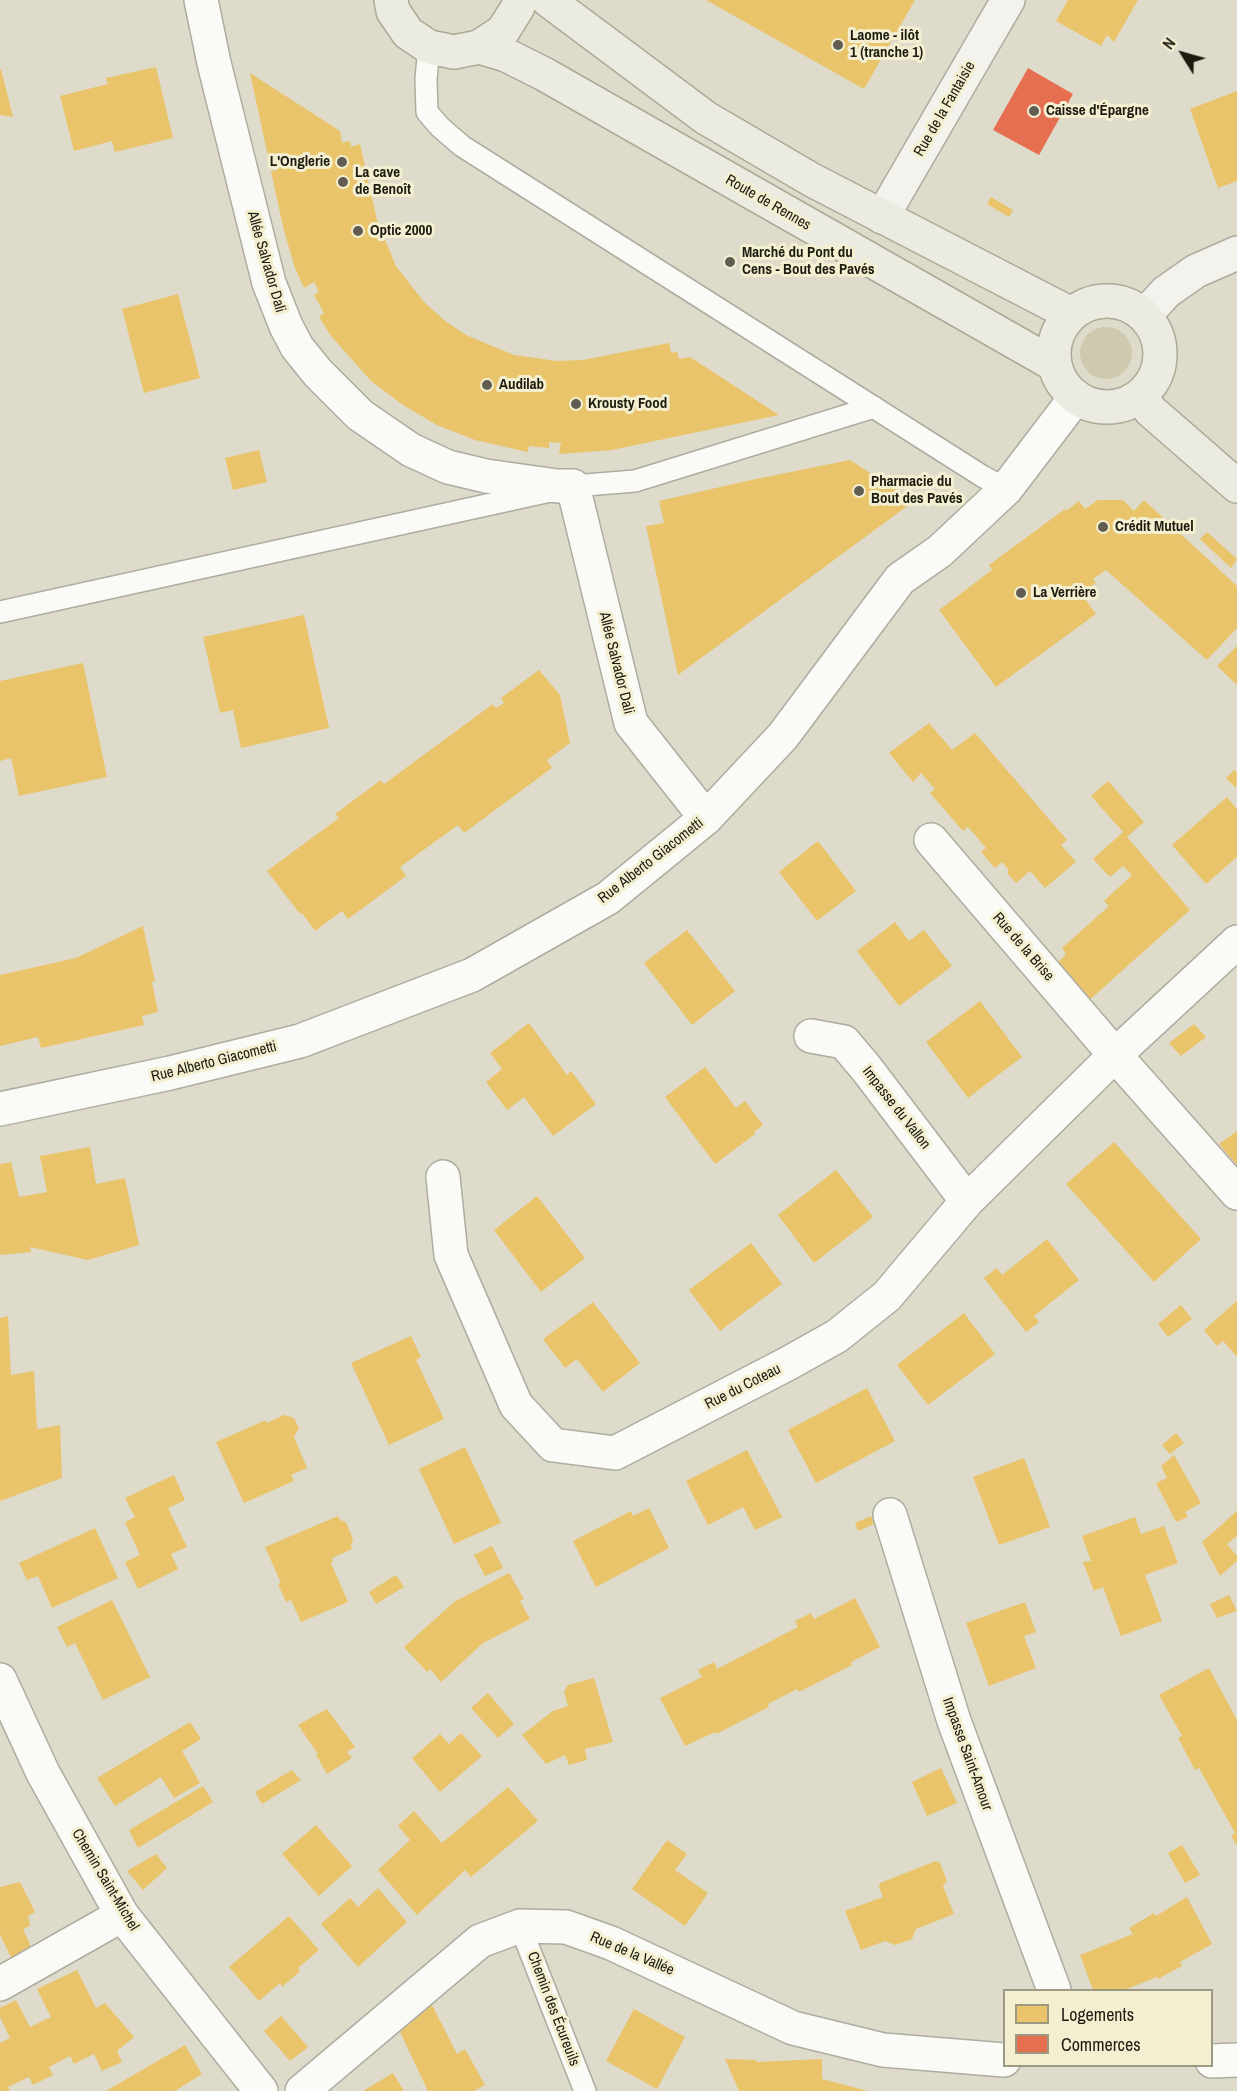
<!DOCTYPE html>
<meta charset="utf-8">
<style>
body{margin:0}
#map{position:relative;width:1237px;height:2091px;overflow:hidden;background:#dedbcb;font-family:"Archivo Narrow",sans-serif}
canvas{display:block}
.legend{position:absolute;left:1003px;top:1989px;width:210px;height:78px;box-sizing:border-box;background:#f3efd0;border:2px solid #9d9a83;margin:0;padding:8px 10px;list-style:none;font-size:18px;color:#1d1b10}
.legend li{display:flex;align-items:center;gap:12px;height:30px}
.legend b{width:30px;border:2px solid #9d9a83}
.north{position:absolute;left:1153px;top:24px;width:60px;height:60px;-webkit-text-stroke:4px #f3efd0;paint-order:stroke;rotate:307deg;font-size:16px;font-weight:700;line-height:24px;text-align:center;color:#1d1b10}
.north::after{content:'';display:block;margin:auto;width:21px;height:27px;background:#1d1b10;clip-path:polygon(50% 0,100% 100%,50% 72%,0 100%)}
</style>
<div id="map">
<canvas width="1237" height="2091"></canvas>
<ul class="legend">
<li><b style="height:16px;background:#e9c46a"></b>Logements</li>
<li><b style="height:16px;background:#e76f51"></b>Commerces</li>
</ul>
<div class="north">N</div>
</div>
<script>
const ctx = document.querySelector('canvas').getContext('2d');
ctx.lineJoin = 'round';
function fill(path, color) {
  ctx.fillStyle = color;
  ctx.fill(path, 'evenodd');
}
function toPath(rows) {
  const path = new Path2D();
  for (const r of rows) {
    if (r.length === 3) {
      path.moveTo(r[0] + r[2], r[1]);
      path.arc(r[0], r[1], r[2], 0, 2 * Math.PI);
      continue;
    }
    path.moveTo(r[0], r[1]);
    for (let i = 2; i < r.length; i += 2) path.lineTo(r[i], r[i + 1]);
  }
  return path;
}
function strokePath(path, color, width, dash) {
  ctx.strokeStyle = color;
  ctx.lineWidth = width;
  ctx.lineCap = dash ? 'butt' : 'round';
  ctx.setLineDash(dash || []);
  ctx.stroke(path);
}
function drawText(font, color, halo, rows, align = 'center') {
  ctx.font = font + ' "Archivo Narrow",sans-serif';
  ctx.lineWidth = 6;
  ctx.setLineDash([]);
  ctx.textBaseline = 'middle';
  ctx.strokeStyle = halo;
  ctx.fillStyle = color;
  for (const [text, x, y, turn = 0] of rows) {
    ctx.save();
    ctx.translate(x, y);
    ctx.rotate((+turn || 0) * Math.PI / 180);
    ctx.textAlign = isNaN(turn) ? turn : align;
    if (halo) ctx.strokeText(text, 0, 0);
    ctx.fillText(text, 0, 0);
    ctx.restore();
  }
}
fill(toPath([
 [1106,353,26]
]), '#cec9af');
fill(toPath([
 [706,0,915,0,864,89],
 [1068,0,1138,0,1114,42,1107,35,1101,46,1056,21],
 [156,67,173,138,115,152,112,141,74,151,60,96,108,84,106,78],
 [0,69,1,69,13,117,0,115],
 [250,73,340,131,342,143,350,141,351,147,360,144,377,220,396,266,424,302,444,320,466,335,514,355,557,361,583,360,669,343,671,353,677,352,679,359,690,357,779,415,612,450,559,454,561,443,549,442,549,448,529,446,528,452,475,440,437,425,403,405,371,381,331,336,319,317,324,313,314,295,319,292,314,282,304,288,295,268,284,231,271,171,278,170,276,160,269,161],
 [1237,91,1237,181,1218,188,1190,109],
 [991,197,1013,210,1009,217,987,204],
 [178,294,200,378,144,393,122,309],
 [259,450,267,482,233,490,225,458],
 [850,460,914,501,678,675,646,526,664,523,659,501,751,480],
 [1098,500,1123,500,1134,511,1144,500,1237,586,1237,628,1207,660,1106,570,1093,579,1096,583,1081,593,1096,614,996,687,939,610,992,570,989,565,1065,509,1066,511,1079,501,1085,509],
 [1207,532,1237,559,1231,568,1200,539],
 [304,615,329,728,241,748,233,710,220,713,203,637],
 [1237,646,1237,685,1217,666],
 [83,663,107,777,19,796,11,758,0,761,0,681],
 [539,670,560,695,570,743,547,760,552,768,464,833,458,825,400,867,406,876,348,919,342,911,315,931,302,913,300,914,267,871,339,818,335,814,381,780,384,784,493,704,496,708,504,703,501,698],
 [929,723,952,750,975,733,1067,840,1061,845,1076,862,1045,888,1030,871,1016,883,1007,873,1009,870,1002,862,995,868,981,852,986,848,968,827,963,831,930,793,935,789,921,773,913,782,889,753],
 [1234,770,1237,773,1236,788,1226,778],
 [1108,781,1144,822,1127,837,1190,910,1085,1004,1057,963,1066,954,1062,948,1109,906,1104,901,1132,875,1123,866,1110,877,1093,859,1123,832,1091,796],
 [1227,797,1237,809,1237,857,1206,884,1172,845],
 [818,841,856,891,817,921,779,872],
 [895,922,909,941,924,930,952,966,899,1006,857,951],
 [143,926,155,981,152,982,158,1012,142,1016,144,1025,41,1048,38,1037,0,1046,0,975,76,958],
 [687,930,735,991,692,1025,644,963],
 [980,1001,1022,1057,968,1098,926,1042],
 [529,1023,567,1075,571,1071,596,1104,553,1136,524,1097,507,1110,486,1082,502,1069,490,1053],
 [1194,1024,1206,1037,1181,1056,1169,1043],
 [705,1067,736,1108,745,1101,763,1125,754,1132,755,1134,715,1164,665,1097],
 [1237,1131,1237,1165,1219,1144],
 [1114,1142,1201,1239,1154,1282,1066,1184],
 [90,1147,96,1184,125,1178,139,1245,88,1260,30,1247,31,1252,0,1255,0,1164,11,1162,19,1197,47,1192,40,1156],
 [836,1170,873,1217,814,1263,778,1215],
 [537,1196,585,1258,541,1292,494,1230],
 [1047,1239,1079,1280,1034,1316,1039,1322,1026,1332,984,1278,997,1268,1002,1275],
 [751,1243,782,1284,720,1331,689,1290],
 [1237,1301,1237,1357,1223,1341,1217,1346,1204,1330],
 [593,1302,640,1363,603,1392,577,1359,565,1368,543,1339],
 [1181,1305,1192,1319,1168,1337,1158,1324],
 [964,1313,995,1354,928,1405,897,1365],
 [8,1316,11,1375,34,1371,37,1429,60,1425,62,1478,0,1501,0,1318],
 [411,1336,421,1357,416,1360,444,1419,389,1445,351,1363],
 [867,1388,895,1441,816,1483,788,1430],
 [284,1415,294,1418,299,1428,294,1437,307,1468,291,1475,294,1481,244,1503,216,1442,266,1420,267,1423],
 [1176,1433,1184,1443,1170,1454,1162,1445],
 [465,1447,501,1523,454,1544,419,1469],
 [747,1450,782,1517,755,1530,743,1507,708,1525,686,1481],
 [1174,1455,1201,1503,1185,1512,1188,1517,1176,1522,1156,1483,1167,1478,1161,1466],
 [1024,1458,1050,1527,999,1545,973,1477],
 [174,1475,185,1500,168,1508,187,1547,171,1554,178,1569,138,1589,125,1562,140,1555,125,1522,135,1517,125,1498],
 [649,1508,669,1548,596,1587,573,1541,631,1511,633,1516],
 [1237,1511,1237,1536,1227,1544,1237,1556,1237,1561,1220,1576,1202,1542],
 [338,1516,340,1520,346,1522,353,1539,351,1545,352,1549,332,1558,333,1561,331,1563,348,1602,301,1622,291,1600,286,1602,278,1584,281,1583,265,1547],
 [871,1516,874,1524,858,1531,855,1523],
 [1135,1517,1141,1534,1164,1526,1178,1563,1145,1575,1162,1621,1121,1636,1103,1587,1094,1591,1083,1562,1091,1561,1082,1536],
 [95,1528,118,1578,52,1608,38,1576,27,1580,19,1563],
 [492,1546,503,1568,485,1576,474,1555],
 [509,1573,524,1599,520,1601,530,1619,483,1643,441,1682,430,1669,427,1672,404,1647,454,1602],
 [396,1575,404,1587,376,1604,369,1592],
 [1229,1595,1237,1611,1217,1618,1210,1604],
 [855,1598,880,1647,851,1662,852,1665,799,1692,797,1689,768,1704,769,1707,716,1734,715,1732,685,1746,660,1698,702,1677,698,1670,714,1662,717,1669,798,1627,795,1621,811,1613,814,1619],
 [112,1600,150,1677,103,1700,75,1643,67,1647,57,1627],
 [1025,1602,1036,1632,1024,1636,1036,1668,989,1686,966,1623],
 [1209,1668,1237,1720,1237,1846,1231,1836,1235,1833,1199,1768,1195,1770,1178,1738,1182,1736,1159,1695],
 [594,1678,613,1742,585,1749,587,1760,569,1765,565,1755,546,1764,522,1735,553,1711,568,1706,564,1692,568,1685],
 [488,1693,514,1724,498,1738,471,1708],
 [327,1709,355,1747,347,1752,352,1758,327,1774,316,1755,318,1754,298,1725],
 [190,1722,201,1739,182,1751,200,1783,174,1798,161,1777,115,1806,97,1778],
 [461,1733,482,1756,440,1792,412,1758,440,1734,449,1744],
 [941,1768,957,1803,927,1816,912,1782],
 [292,1770,301,1780,262,1804,255,1792],
 [203,1786,213,1802,138,1848,129,1830],
 [508,1787,538,1821,471,1877,465,1870,417,1915,378,1870,410,1840,398,1826,414,1811,442,1843],
 [316,1825,352,1866,319,1896,282,1854],
 [667,1840,687,1854,675,1870,708,1893,685,1926,632,1889],
 [1182,1845,1200,1875,1185,1883,1168,1853],
 [156,1854,167,1868,143,1890,127,1871],
 [936,1861,940,1863,947,1881,943,1886,954,1914,916,1929,912,1939,895,1945,885,1941,861,1950,845,1911,883,1897,879,1887,880,1883],
 [20,1882,35,1912,28,1916,30,1926,23,1929,33,1951,13,1961,0,1935,0,1887],
 [378,1888,407,1922,358,1967,321,1924,350,1898,358,1907],
 [1187,1897,1212,1944,1180,1962,1182,1966,1158,1979,1157,1977,1124,1990,1093,1990,1080,1955,1133,1934,1129,1928,1154,1913,1156,1916],
 [289,1916,319,1950,298,1968,300,1971,282,1987,280,1983,259,2001,229,1967],
 [77,1970,96,2008,105,2003,134,2037,117,2051,122,2062,102,2071,94,2054,74,2064,70,2056,49,2067,53,2075,33,2085,29,2077,8,2087,10,2091,0,2091,0,2043,10,2038,0,2017,0,2008,16,2000,30,2027,51,2017,37,1989],
 [432,2005,457,2054,465,2049,485,2085,474,2091,428,2091,400,2032],
 [634,2009,685,2037,657,2089,606,2061],
 [281,2016,308,2047,290,2061,264,2031],
 [185,2045,202,2074,175,2091,106,2091],
 [725,2059,756,2060,756,2062,822,2059,822,2079,868,2091,739,2091],
 [393,2073,404,2091,363,2091]
]), '#e9c46a');
fill(toPath([
 [1028,68,1073,94,1039,155,993,130]
]), '#e76f51');
const lane = toPath([
 [429,47,426,79,427,112,440,127,462,146,982,476,1006,489],
 [0,612,573,486,635,481,874,407],
 [520,1926,585,2091]
]);
const street = toPath([
 [201,0,214,63,269,283,286,326,297,347,318,373,360,415,411,450,448,467,486,476,557,486,573,486,631,723,706,818],
 [1237,942,1115,1055,1237,1193],
 [811,1036,844,1042,866,1068,967,1201],
 [0,1109,170,1073,300,1041,472,975,608,898,706,818,783,736,900,579,940,551,1006,489,1076,397],
 [443,1177,451,1255,516,1405,553,1445,615,1453,787,1364,837,1336,887,1296,967,1201,1115,1055,931,840],
 [890,1515,954,1721,1054,1990],
 [0,1680,43,1773,122,1915,261,2091],
 [0,1984,122,1915],
 [1212,2061,1237,2060],
 [302,2091,480,1941,520,1926,566,1927,611,1943,793,2028,883,2050,1004,2060]
]);
const secondary = toPath([
 [882,217,1008,0],
 [1145,315,1166,292,1196,271,1237,253]
]);
const primary = toPath([
 [391,0,393,11,408,33,429,47,454,52,479,47,503,31,518,7,519,0],
 [548,0,706,118,812,180,1071,314],
 [479,47,506,55,544,74,1055,365],
 [1107,354,53],
 [1139,397,1151,411,1237,486]
]);
strokePath(lane, '#aeaca0', 24);
strokePath(street, '#aeaca0', 36);
strokePath(secondary, '#aeaca0', 36);
strokePath(primary, '#aca996', 36);
strokePath(lane, '#fafaf7', 21);
strokePath(street, '#fafaf7', 33);
strokePath(secondary, '#f3f2ed', 33);
strokePath(primary, '#ecebe2', 33);
for (const [x, y, r, color] of [
 [838,45,6,"#615e51"],
 [1034,111,6,"#615e51"],
 [342,162,6,"#615e51"],
 [343,182,6,"#615e51"],
 [358,231,6,"#615e51"],
 [730,262,6,"#615e51"],
 [487,385,6,"#615e51"],
 [576,404,6,"#615e51"],
 [859,491,6,"#615e51"],
 [1103,527,6,"#615e51"],
 [1021,593,6,"#615e51"]
]) {
  const dot = new Path2D();
  dot.arc(x, y, r, 0, 2 * Math.PI);
  ctx.fillStyle = color;
  ctx.fill(dot);
  strokePath(dot, '#f3efd0', 2);
}
drawText('bold 15px', '#1d1b10', '#f3efd0', [
 ["Laome - ilôt",850,36],
 ["1 (tranche 1)",850,53],
 ["Caisse d'Épargne",1046,111],
 ["L'Onglerie",330,162,"right"],
 ["La cave",355,173],
 ["de Benoît",355,190],
 ["Optic 2000",370,231],
 ["Marché du Pont du",742,253],
 ["Cens - Bout des Pavés",742,270],
 ["Audilab",499,385],
 ["Krousty Food",588,404],
 ["Pharmacie du",871,482],
 ["Bout des Pavés",871,499],
 ["Crédit Mutuel",1115,527],
 ["La Verrière",1033,593]
], 'left');
drawText('15px', '#1d1b10', '#f3efd0', [
 ["Rue de la Fantaisie",945,109,-60],
 ["Route de Rennes",768,203,30],
 ["Allée Salvador Dali",266,262,74],
 ["Allée Salvador Dali",616,663,76],
 ["Rue Alberto Giacometti",651,861,-38],
 ["Rue de la Brise",1023,947,49],
 ["Rue Alberto Giacometti",214,1062,-14],
 ["Impasse du Vallon",896,1108,52],
 ["Rue du Coteau",743,1387,-27],
 ["Impasse Saint-Amour",967,1754,70],
 ["Chemin Saint-Michel",105,1880,59],
 ["Rue de la Vallée",632,1954,23],
 ["Chemin des Écureuils",553,2009,69]
]);
</script>
